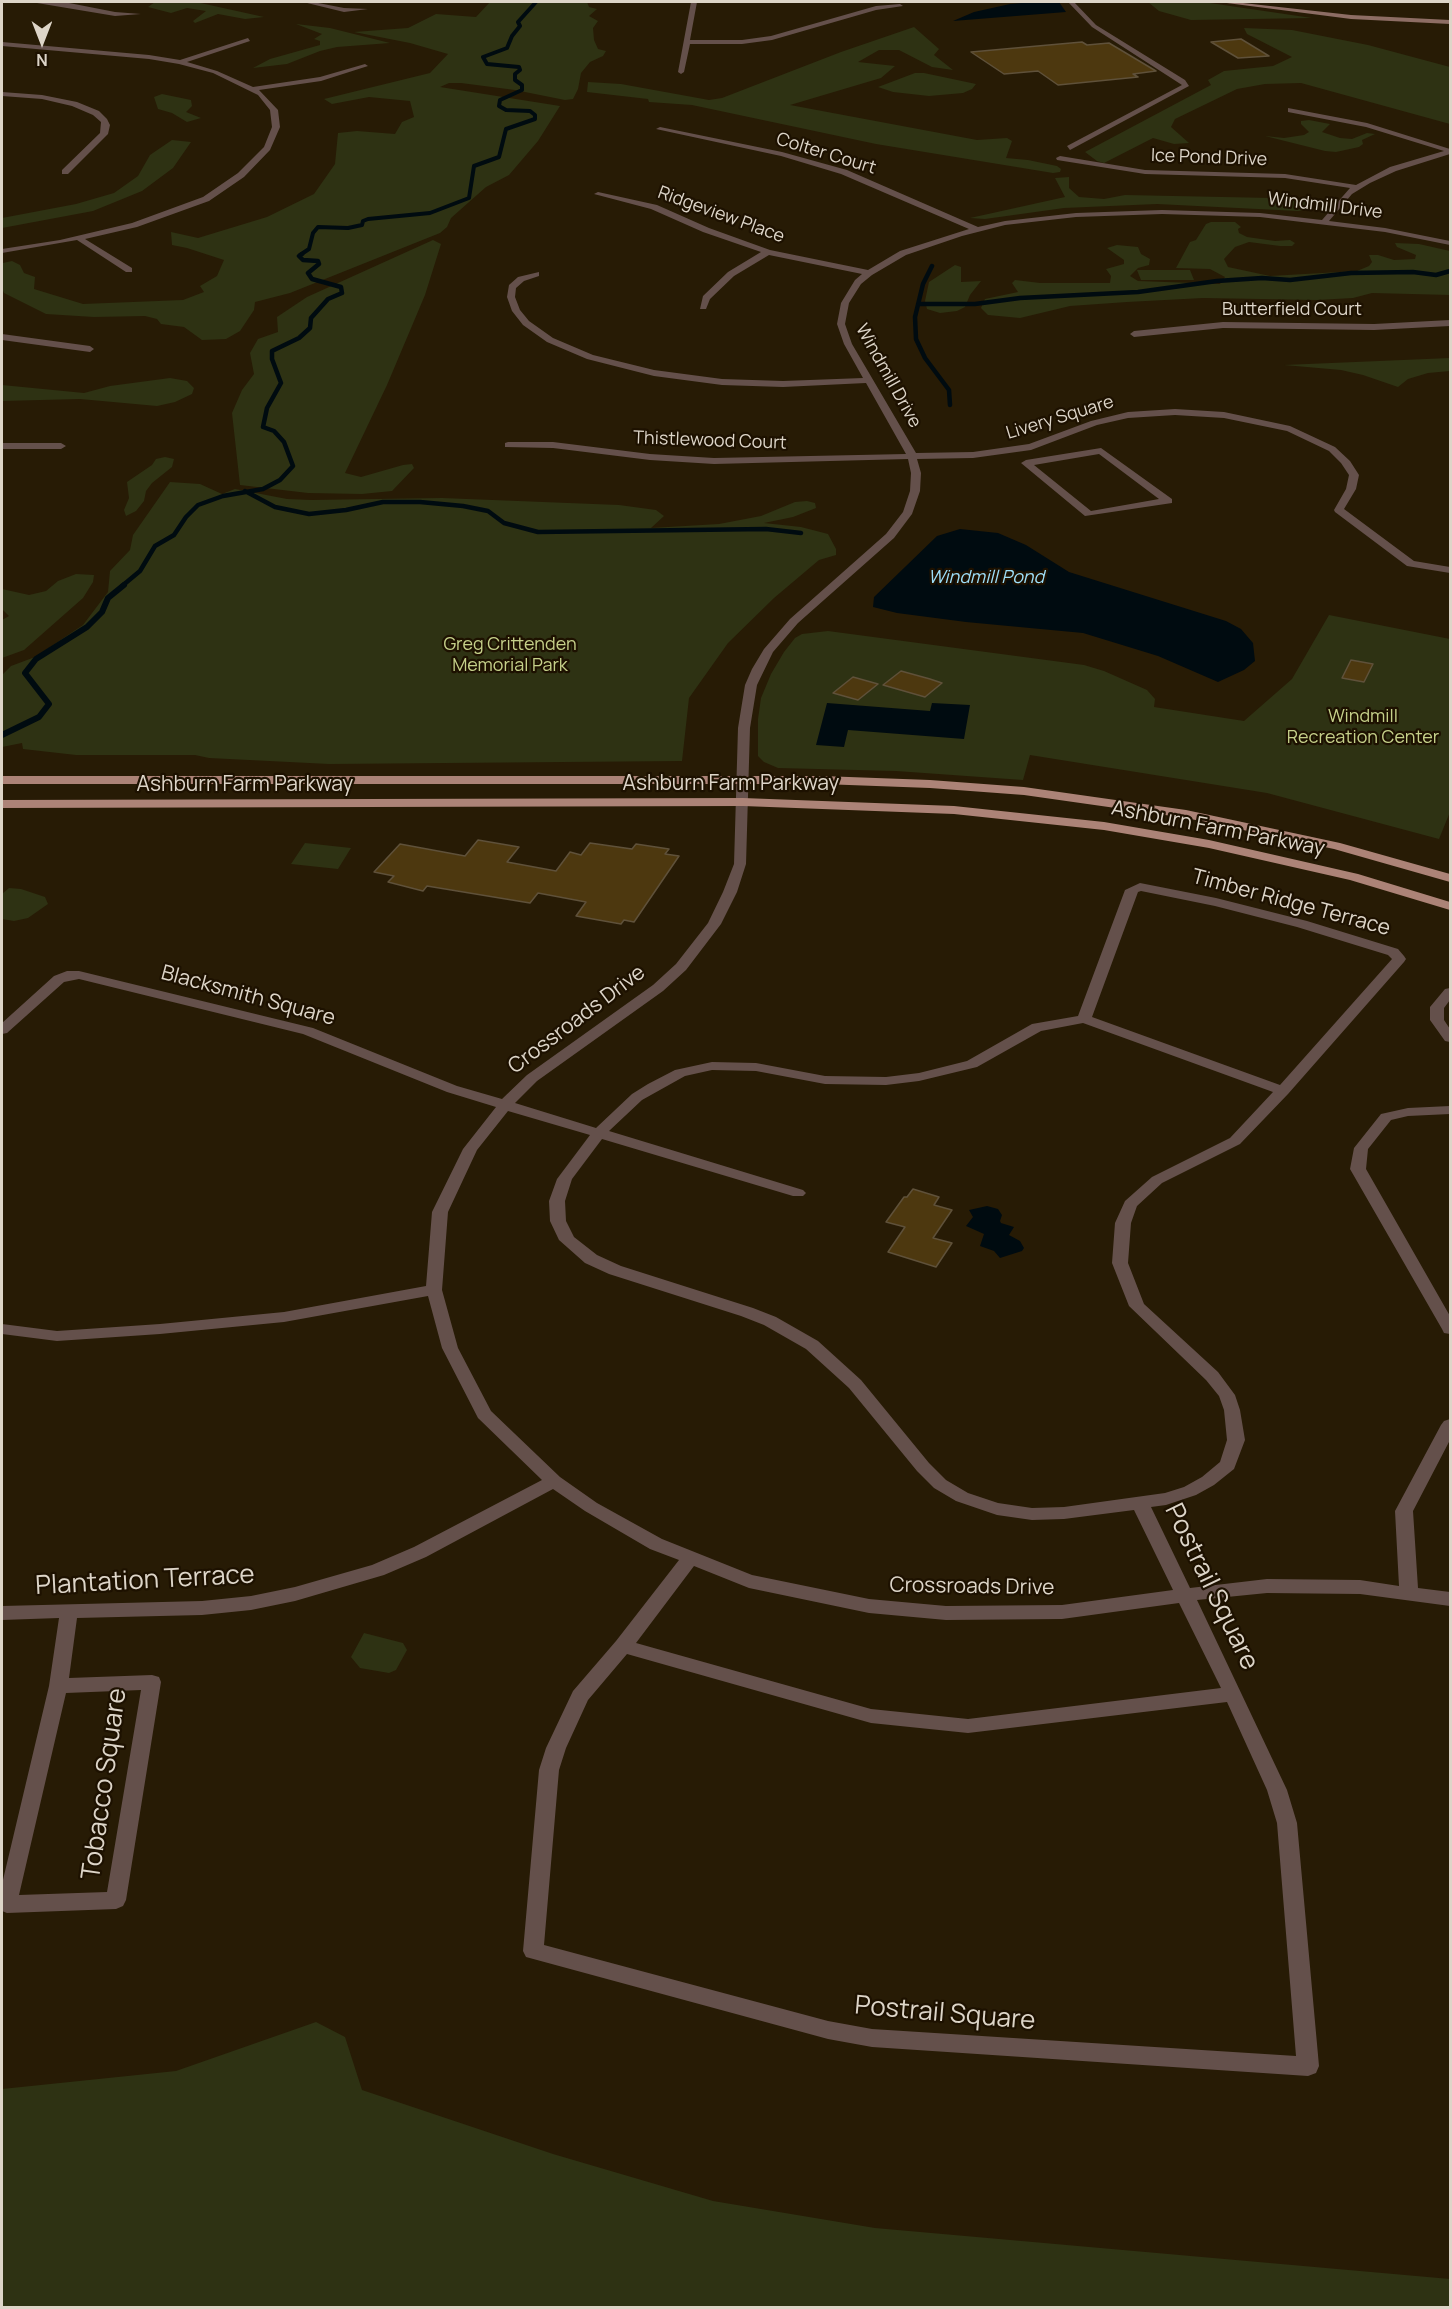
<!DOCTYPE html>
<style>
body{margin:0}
#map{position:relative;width:1452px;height:2309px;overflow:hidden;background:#271b05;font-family:Manrope,sans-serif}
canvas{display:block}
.frame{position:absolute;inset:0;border:3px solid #ddd5c8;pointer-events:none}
.north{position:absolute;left:12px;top:12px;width:60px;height:60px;-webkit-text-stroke:4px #1d1100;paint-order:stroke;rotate:180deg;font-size:16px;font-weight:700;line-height:24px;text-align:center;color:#ddd5c8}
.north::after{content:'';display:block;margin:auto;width:21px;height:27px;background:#ddd5c8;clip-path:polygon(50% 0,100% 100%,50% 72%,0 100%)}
</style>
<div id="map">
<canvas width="1452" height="2309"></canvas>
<div class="frame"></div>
<div class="north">N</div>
</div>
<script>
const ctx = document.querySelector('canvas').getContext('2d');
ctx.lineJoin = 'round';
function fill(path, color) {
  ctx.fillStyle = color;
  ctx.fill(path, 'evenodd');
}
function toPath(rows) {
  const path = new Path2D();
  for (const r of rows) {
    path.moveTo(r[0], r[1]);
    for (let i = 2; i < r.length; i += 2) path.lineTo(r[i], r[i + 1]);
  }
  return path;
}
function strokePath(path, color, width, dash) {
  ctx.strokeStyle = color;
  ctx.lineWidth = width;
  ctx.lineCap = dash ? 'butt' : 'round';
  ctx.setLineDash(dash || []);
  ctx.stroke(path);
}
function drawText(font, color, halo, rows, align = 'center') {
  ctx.font = font + ' Manrope,sans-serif';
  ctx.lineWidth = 4.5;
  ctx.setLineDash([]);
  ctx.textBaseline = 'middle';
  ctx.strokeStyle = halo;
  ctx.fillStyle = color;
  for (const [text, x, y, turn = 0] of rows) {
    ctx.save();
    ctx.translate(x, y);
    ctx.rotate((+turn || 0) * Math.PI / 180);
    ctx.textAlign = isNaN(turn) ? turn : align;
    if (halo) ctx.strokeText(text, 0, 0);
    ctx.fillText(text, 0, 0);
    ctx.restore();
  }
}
fill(toPath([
 [155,2,196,2,264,17,245,19,218,14,195,23,193,21,206,11,187,8,171,13,148,7],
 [490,2,587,2,589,7,597,9,589,16,598,21,593,28,594,40,598,49,606,51,603,56,590,62,581,73,578,89,573,99,565,100,515,90,461,83,449,83,440,87,560,106,538,141,509,175,486,187,451,218,447,227,440,233,290,293,255,302,254,310,240,331,226,339,202,340,184,327,161,324,157,319,145,316,94,317,46,314,4,293,2,288,3,263,12,261,20,265,24,273,35,277,34,289,83,304,183,300,204,292,200,286,217,276,224,260,187,248,172,245,171,232,198,238,267,217,314,194,335,164,338,133,357,131,395,134,402,122,414,117,410,101,369,97,332,104,324,99,430,73,448,54,410,43,354,32,408,28,436,14,476,17],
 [1148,2,1203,2,1312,18,1191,20,1159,11],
 [296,24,330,28,390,43,337,47,320,51,287,64,253,68,270,59,320,45,320,41,314,39,322,34],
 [914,27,939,49,934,55,953,70,932,67,899,50,879,50,858,62,895,66,881,78,790,105,977,140,1007,138,1012,141,1006,158,1028,160,1057,166,1061,169,1060,172,1053,173,876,144,692,105,649,102,648,99,587,92,588,82,621,84,709,100,722,98,841,52],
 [1244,28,1292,30,1368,45,1450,67,1450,124,1301,83,1265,84,1237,89,1175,119,1171,127,1189,143,1174,144,1153,138,1104,163,1097,161,1085,152,1211,85,1208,80,1224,71,1273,66,1292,57,1247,34],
 [915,73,924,73,976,84,972,89,963,93,929,96,893,92,878,87],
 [162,94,191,100,192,106,186,112,201,118,187,122,172,113,158,109,154,97],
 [1309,120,1330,124,1322,132,1340,138,1352,139,1367,133,1375,134,1362,140,1363,144,1359,147,1336,152,1325,151,1265,136,1284,138,1304,135,1309,132,1301,124,1301,121],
 [172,140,191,142,173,168,142,191,93,211,2,228,2,218,76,204,114,193,138,176,150,155],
 [1069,177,1069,188,1079,197,1104,199,1125,195,1272,198,1317,203,1311,209,1298,211,1157,204,1064,208,985,219,970,218,1065,197,1055,178],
 [1211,222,1235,222,1241,227,1238,229,1239,233,1247,237,1275,241,1290,240,1295,243,1292,246,1280,246,1249,242,1235,247,1224,259,1228,267,1270,276,1357,271,1369,266,1372,262,1369,255,1378,255,1394,260,1415,259,1416,255,1397,247,1395,243,1419,244,1450,251,1450,295,1372,293,1353,298,1317,300,1203,298,1127,302,1070,306,1020,318,988,315,981,308,985,299,1018,292,1012,283,1015,280,1040,283,1110,283,1111,276,1106,269,1124,264,1124,260,1107,248,1117,245,1138,247,1141,254,1150,259,1149,265,1138,268,1130,276,1138,281,1220,284,1225,277,1210,269,1176,268,1190,242,1196,240,1206,224],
 [433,240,441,244,425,295,387,385,345,473,361,477,403,465,412,464,414,468,392,491,362,494,308,493,240,485,232,413,242,390,254,374,250,353,258,339,278,332,277,317,307,297],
 [955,265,961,267,961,282,981,281,970,295,965,307,957,311,940,313,927,309,925,301,929,282],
 [1137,270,1190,270,1194,280,1141,280],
 [1450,358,1450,371,1428,373,1408,379,1398,387,1363,375,1341,370,1284,365],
 [170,378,187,381,194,388,192,394,175,402,157,406,80,399,2,401,2,385,84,393,110,386],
 [165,457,174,459,172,467,152,483,146,491,144,501,136,511,126,516,124,510,129,498,127,482,152,465,156,459],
 [170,482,200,484,222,494,235,489,287,499,311,500,442,498,619,505,656,510,664,516,651,528,719,524,761,516,795,502,807,501,815,503,816,508,793,517,764,523,801,527,828,534,836,549,836,555,819,560,774,598,728,643,689,698,682,761,329,764,209,758,195,755,76,755,23,749,22,743,2,747,2,675,11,666,35,657,83,625,108,592,110,571,130,550,133,535],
 [76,574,94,575,93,582,83,598,24,650,2,658,2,620,9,616,2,609,2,589,29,595,46,591,58,581],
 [1329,615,1450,639,1450,812,1439,839,1267,793,1030,755,1023,780,896,771,778,768,764,762,758,756,758,719,761,698,771,674,784,652,795,638,802,634,828,631,1084,665,1104,671,1147,690,1155,699,1154,707,1244,721,1292,679],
 [305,843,351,848,338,869,291,864],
 [9,888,21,889,45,897,48,904,28,918,14,921,2,919,2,894],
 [364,1633,403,1643,407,1650,396,1670,389,1673,360,1668,351,1657],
 [316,2022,345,2037,362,2090,553,2154,713,2201,875,2228,1450,2279,1450,2307,2,2307,2,2089,176,2071]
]), '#2e3213');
fill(toPath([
 [1034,2,1059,2,1066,12,953,21,974,12,1010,4],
 [960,529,998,533,1026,545,1069,572,1226,621,1241,629,1253,643,1255,661,1244,670,1218,682,1158,656,1083,633,966,622,897,613,873,607,874,597,937,536],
 [827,703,930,711,932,703,970,705,964,739,848,730,844,747,816,745],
 [987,1206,998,1209,1002,1215,1000,1221,1001,1223,1014,1227,1009,1235,1020,1241,1024,1248,1022,1251,1000,1258,994,1251,980,1246,984,1234,966,1226,973,1217,969,1210]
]), '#000b10');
strokePath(toPath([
 [300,255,309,249,313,233,318,227,348,228,362,225,363,221,368,219,430,213,469,198,474,166,499,157,506,129,535,119,535,115,530,111,506,110,499,106,500,100,522,90,522,85,515,80,515,74,520,70,519,67,487,64,483,57,507,48,512,36,520,26,518,22,536,2]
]), '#000b10', 4);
strokePath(toPath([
 [932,266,923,284,915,317,916,339,925,358,949,390,950,405],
 [918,304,975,304,1020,298,1138,292,1217,281,1262,278,1290,280,1351,273,1413,272,1436,275,1450,271],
 [245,491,275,507,309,514,346,510,383,502,420,502,463,506,488,511,504,523,538,532,766,529,801,533],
 [122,586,140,571,155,546,174,535,186,517,198,505,223,496,263,489,280,480,293,466,284,442,274,431,263,427,267,408,281,383,272,359,272,351,299,338,310,328,311,318,328,299,342,293,341,287,312,279,308,273,319,264,318,261,303,260,299,256,302,254]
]), '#000b10', 4.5);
strokePath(toPath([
 [2,735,39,717,49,704,25,673,36,659,87,627,102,612,108,598,124,585]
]), '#000b10', 6);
const building = toPath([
 [1241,39,1269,56,1238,58,1211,42,1241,39],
 [1082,42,1087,45,1109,43,1156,71,1133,74,1138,77,1058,85,1038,71,1004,74,971,52,1082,42],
 [1351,660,1373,664,1364,682,1342,678,1351,660],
 [901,671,930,679,942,683,925,697,883,685,901,671],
 [853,677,878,684,858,700,833,693,853,677],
 [478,840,519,847,507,862,556,871,570,852,581,855,590,843,632,849,636,844,669,849,665,854,679,856,634,922,624,920,621,924,576,916,586,902,538,893,530,903,427,886,423,891,388,882,394,876,374,872,400,844,465,856,478,840],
 [913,1189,939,1197,934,1205,952,1210,933,1238,952,1243,936,1267,888,1252,905,1227,886,1222,904,1197,907,1197,913,1189]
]);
fill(building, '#4d380f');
strokePath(building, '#5f513a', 1.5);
fill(toPath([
 [31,2,64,2,115,12,141,14,115,16,31,2],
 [303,2,313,2,344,8,368,9,344,12,303,2],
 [691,2,697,2,690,40,742,40,771,36,876,6,900,4,903,6,876,10,772,40,742,44,690,44,684,72,681,74,678,72,691,2],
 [1068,2,1074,2,1096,25,1185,80,1189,86,1070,150,1067,146,1182,85,1092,27,1068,2],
 [248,38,250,41,187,62,217,71,253,87,320,77,365,64,368,66,321,81,259,90,278,110,280,127,270,150,244,177,209,201,137,227,85,239,132,268,132,272,126,272,77,240,2,253,2,249,60,240,132,223,203,197,238,173,264,147,272,127,270,110,258,95,213,73,179,64,149,59,2,46,2,42,149,55,180,60,248,38],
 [2,92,42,95,77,102,99,111,107,119,110,125,108,134,68,174,62,174,62,170,100,133,101,122,93,115,72,106,42,99,2,96,2,92],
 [1288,108,1367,123,1450,149,1450,154,1396,171,1370,183,1352,194,1329,221,1385,228,1450,241,1450,245,1385,232,1260,217,1162,214,1076,217,1005,225,962,236,906,255,872,275,861,284,849,303,845,324,852,344,916,453,973,452,1029,444,1091,421,1128,412,1175,409,1224,412,1290,426,1335,447,1350,461,1359,475,1356,489,1344,509,1414,561,1450,567,1450,573,1407,566,1335,512,1334,510,1346,489,1349,475,1341,463,1329,451,1287,431,1224,418,1175,415,1128,418,1097,425,1031,450,973,458,917,459,921,473,920,491,912,514,894,538,798,623,773,652,757,685,750,728,746,864,737,892,721,924,686,970,663,991,537,1081,515,1103,596,1128,632,1094,648,1084,675,1070,712,1062,756,1063,825,1076,886,1077,919,1073,967,1061,1032,1024,1078,1016,1125,890,1140,883,1216,898,1307,921,1398,949,1404,956,1406,959,1404,962,1288,1094,1240,1144,1162,1183,1137,1206,1131,1223,1128,1263,1144,1304,1218,1372,1235,1395,1240,1410,1245,1440,1234,1469,1214,1485,1196,1495,1166,1505,1151,1507,1190,1588,1267,1579,1360,1580,1399,1586,1395,1511,1441,1425,1444,1421,1450,1419,1450,1440,1413,1511,1418,1588,1450,1592,1450,1606,1360,1594,1267,1593,1197,1600,1287,1790,1297,1823,1319,2066,1316,2073,1308,2076,872,2047,828,2039,526,1957,523,1951,539,1770,546,1748,573,1691,616,1641,679,1560,650,1549,585,1511,553,1489,426,1557,384,1575,295,1601,251,1610,202,1615,77,1618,69,1678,152,1675,159,1677,161,1682,126,1900,123,1906,116,1909,7,1913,2,1911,2,1884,49,1686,59,1618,2,1620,2,1606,202,1601,251,1596,295,1587,372,1565,414,1547,542,1480,478,1418,442,1348,428,1296,284,1322,160,1334,57,1341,2,1334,2,1324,57,1331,160,1324,284,1312,426,1286,432,1212,463,1149,496,1107,447,1092,303,1034,79,979,64,982,7,1033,2,1034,2,1023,54,976,67,971,79,971,313,1028,457,1086,502,1099,527,1075,653,985,676,964,708,923,723,892,734,864,738,728,745,685,752,669,764,649,790,619,886,534,903,512,910,491,911,473,908,459,714,464,650,460,553,448,505,447,505,443,508,442,553,442,650,454,714,458,906,454,866,383,783,387,722,385,654,376,587,359,547,342,523,325,512,311,507,297,509,285,518,277,539,272,539,276,524,281,516,288,515,297,520,310,529,321,553,338,593,355,654,370,722,379,783,381,863,378,844,344,837,324,841,303,855,280,862,274,769,255,734,276,710,299,706,309,700,309,703,296,728,272,761,252,703,232,651,209,594,194,598,192,657,205,709,228,770,250,868,270,900,251,969,229,841,174,781,156,656,129,660,127,782,152,847,170,978,227,1005,221,1076,213,1162,210,1260,213,1322,220,1350,188,1285,178,1145,174,1057,160,1056,158,1060,156,1145,170,1285,174,1356,185,1390,167,1444,151,1366,127,1288,112,1288,108],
 [1141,891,1215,906,1297,927,1388,955,1392,959,1280,1085,1092,1017,1138,892,1141,891],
 [1083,1023,1273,1092,1230,1138,1152,1177,1125,1201,1115,1223,1112,1263,1129,1306,1206,1380,1219,1396,1224,1410,1227,1440,1220,1462,1202,1477,1184,1487,1165,1493,1064,1507,1032,1508,998,1503,968,1493,946,1480,929,1463,861,1380,818,1341,776,1317,753,1308,621,1266,597,1255,574,1237,566,1221,565,1201,572,1179,602,1139,793,1196,803,1196,806,1193,803,1190,609,1131,642,1100,685,1076,712,1070,756,1071,825,1084,886,1085,919,1081,977,1067,1041,1031,1083,1023],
 [508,1111,590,1135,557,1179,549,1201,550,1221,559,1240,585,1263,609,1274,741,1316,764,1325,806,1349,849,1388,917,1471,934,1488,956,1501,997,1515,1032,1520,1064,1519,1134,1510,1173,1590,1062,1605,946,1606,869,1599,752,1575,662,1539,597,1503,560,1477,491,1411,458,1348,442,1290,448,1212,477,1150,508,1111],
 [694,1566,749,1588,869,1613,946,1620,1062,1619,1179,1603,1221,1688,968,1719,871,1709,636,1643,694,1566],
 [627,1654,871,1723,968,1733,1227,1702,1267,1790,1277,1823,1296,2056,872,2029,828,2021,544,1945,559,1770,566,1748,588,1700,627,1654],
 [141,1690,107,1892,19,1895,66,1693,141,1690],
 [1450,320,1450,326,1374,330,1223,328,1134,337,1130,334,1134,331,1223,322,1374,324,1450,320],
 [2,334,90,346,94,349,90,352,2,340,2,334],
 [2,443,61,443,66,446,61,449,2,449,2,443],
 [1101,448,1172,499,1172,503,1085,516,1021,463,1026,460,1101,448],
 [1099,454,1159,499,1091,511,1034,465,1099,454],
 [1450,988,1450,1000,1444,1008,1444,1020,1450,1029,1450,1042,1445,1041,1430,1020,1430,1007,1445,989,1450,988],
 [1450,1106,1450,1114,1408,1116,1391,1120,1368,1149,1366,1169,1450,1316,1450,1334,1444,1333,1442,1329,1350,1169,1354,1148,1381,1114,1408,1108,1450,1106]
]), '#64504b');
fill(toPath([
 [1219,2,1234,2,1351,15,1450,20,1450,24,1351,19,1219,2]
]), '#8d6d64');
fill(toPath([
 [2,776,822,776,930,780,1024,787,1186,810,1340,843,1450,874,1450,882,1334,849,1186,818,1024,795,930,788,822,784,2,784,2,776],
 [743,798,954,806,1104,822,1209,840,1358,874,1450,902,1450,910,1350,880,1209,848,1104,830,954,814,743,806,2,808,2,800,743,798]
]), '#ac8377');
drawText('18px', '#ddd5c8', '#1d1100', [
 ["Colter Court",826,154,17],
 ["Ice Pond Drive",1209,158,2],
 ["Windmill Drive",1325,206,7],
 ["Ridgeview Place",721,215,20],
 ["Butterfield Court",1292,310],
 ["Windmill Drive",888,376,61],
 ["Livery Square",1060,418,-17],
 ["Thistlewood Court",710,441,2]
]);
drawText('italic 18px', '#9edff9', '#1d1100', [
 ["Windmill Pond",986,578]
]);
drawText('18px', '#c5d089', '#1d1100', [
 ["Greg Crittenden",510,645],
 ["Memorial Park",510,666],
 ["Windmill",1363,717],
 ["Recreation Center",1363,738]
]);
drawText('21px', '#ddd5c8', '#1d1100', [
 ["Ashburn Farm Parkway",731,784],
 ["Ashburn Farm Parkway",245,785],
 ["Ashburn Farm Parkway",1218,829,11],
 ["Timber Ridge Terrace",1291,903,15],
 ["Blacksmith Square",248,996,15],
 ["Crossroads Drive",577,1020,-37],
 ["Crossroads Drive",972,1587,1]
]);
drawText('26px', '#ddd5c8', '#1d1100', [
 ["Plantation Terrace",145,1581,-3],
 ["Postrail Square",1211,1587,64],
 ["Tobacco Square",105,1784,-82],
 ["Postrail Square",945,2014,5]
]);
</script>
